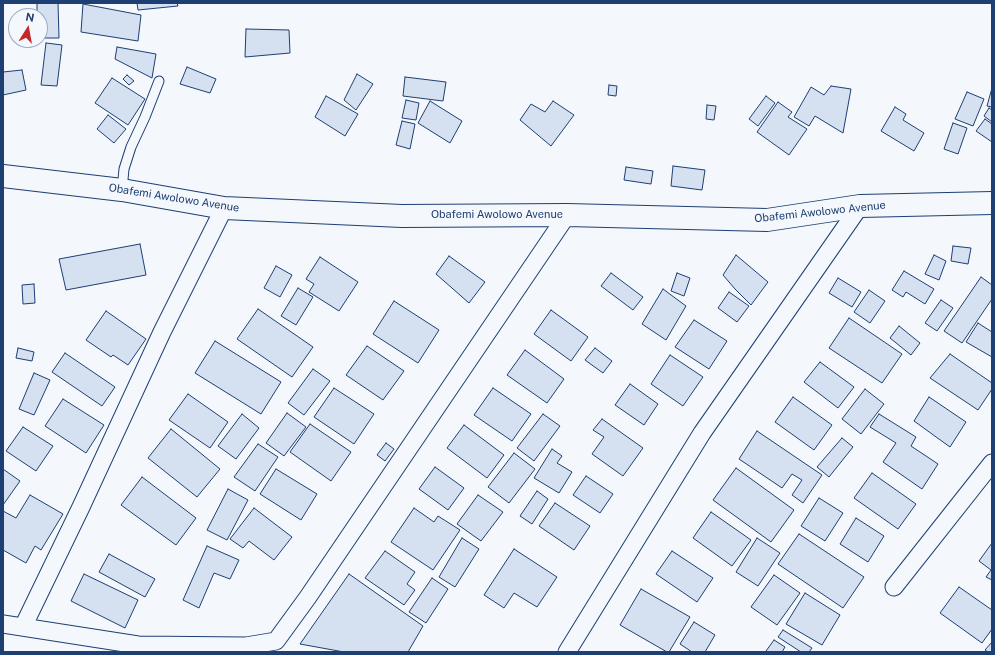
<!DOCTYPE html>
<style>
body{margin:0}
#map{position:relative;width:995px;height:655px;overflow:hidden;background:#f4f7fb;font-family:"Public Sans",sans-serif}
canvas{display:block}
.frame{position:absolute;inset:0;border:4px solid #1d3f73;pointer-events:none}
.north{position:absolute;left:8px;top:8px;width:40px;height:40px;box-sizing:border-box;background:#f4f7fb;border:1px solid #9eadc5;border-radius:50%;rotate:11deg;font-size:11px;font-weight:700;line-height:16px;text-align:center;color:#1d3f73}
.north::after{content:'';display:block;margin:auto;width:14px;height:18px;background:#c62828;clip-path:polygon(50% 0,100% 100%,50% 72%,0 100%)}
</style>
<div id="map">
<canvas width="995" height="655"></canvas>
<div class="frame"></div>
<div class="north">N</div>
</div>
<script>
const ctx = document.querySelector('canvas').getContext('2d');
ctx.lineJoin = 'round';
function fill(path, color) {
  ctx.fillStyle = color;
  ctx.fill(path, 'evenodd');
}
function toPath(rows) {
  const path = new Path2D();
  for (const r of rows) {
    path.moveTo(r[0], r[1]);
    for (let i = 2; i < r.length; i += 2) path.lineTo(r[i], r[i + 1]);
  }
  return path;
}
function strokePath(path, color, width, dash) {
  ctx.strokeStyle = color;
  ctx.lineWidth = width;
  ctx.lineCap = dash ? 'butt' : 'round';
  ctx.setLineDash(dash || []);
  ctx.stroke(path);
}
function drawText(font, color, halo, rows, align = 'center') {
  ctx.font = font + ' "Public Sans",sans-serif';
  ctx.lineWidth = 3;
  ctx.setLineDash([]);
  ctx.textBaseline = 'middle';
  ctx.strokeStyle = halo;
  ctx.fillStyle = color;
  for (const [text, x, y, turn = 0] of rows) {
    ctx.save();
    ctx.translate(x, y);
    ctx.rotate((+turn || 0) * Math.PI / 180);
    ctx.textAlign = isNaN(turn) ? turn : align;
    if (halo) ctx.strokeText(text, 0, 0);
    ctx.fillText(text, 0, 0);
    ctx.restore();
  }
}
const building = toPath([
 [37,3,58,3,59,38,40,38,40,16,37,16,37,3],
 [137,3,177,3,178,6,138,10,137,3],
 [83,4,141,15,138,41,81,32,83,4],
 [246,29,289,30,290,53,245,57,246,29],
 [46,43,62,45,57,86,41,85,46,43],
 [117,47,156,54,152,78,115,59,117,47],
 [187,67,216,79,210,93,180,84,187,67],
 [22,70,26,90,3,95,3,72,22,70],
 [357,74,373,84,356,110,344,100,357,74],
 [127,75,134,81,129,85,123,79,127,75],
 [405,77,446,82,443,101,403,96,405,77],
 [112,78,145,99,128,125,95,103,112,78],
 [609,85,617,86,616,96,608,95,609,85],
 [831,86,851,89,843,133,815,116,809,126,794,117,811,87,824,95,831,86],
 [992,88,992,107,987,106,992,88],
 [967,92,984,99,973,126,955,119,967,92],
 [326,96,358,114,345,136,315,117,326,96],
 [766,96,775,103,758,126,749,119,766,96],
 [406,100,419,103,416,120,402,118,406,100],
 [430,101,462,121,450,143,418,123,430,101],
 [553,101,574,115,551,146,520,120,531,104,545,112,553,101],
 [778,102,792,112,788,117,807,129,789,155,757,132,778,102],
 [707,105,716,106,714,120,706,119,707,105],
 [895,107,906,114,903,120,924,133,914,151,881,131,895,107],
 [989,108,992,110,992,122,984,116,989,108],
 [108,115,126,129,114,143,97,129,108,115],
 [985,119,992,124,992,142,976,131,985,119],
 [402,121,415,124,410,149,396,145,402,121],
 [953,123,967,128,958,154,944,149,953,123],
 [673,166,705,170,702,190,671,186,673,166],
 [626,167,653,171,651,184,624,180,626,167],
 [140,244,146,275,66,290,59,259,140,244],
 [953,246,971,248,968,264,951,261,953,246],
 [736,255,768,282,751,305,735,289,723,275,736,255],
 [934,255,946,261,939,280,925,274,934,255],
 [449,256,485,282,469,303,436,274,449,256],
 [320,257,358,282,339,311,309,292,314,284,306,279,320,257],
 [276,266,292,275,280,297,264,288,276,266],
 [904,271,934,289,925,304,906,292,903,297,892,290,904,271],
 [611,273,643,297,633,310,601,286,611,273],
 [677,273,690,278,684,296,671,291,677,273],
 [981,277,992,285,992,299,962,343,944,331,981,277],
 [838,278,861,292,852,307,829,293,838,278],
 [34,284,35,303,23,304,22,285,34,284],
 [298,288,313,297,296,325,281,316,298,288],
 [663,289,686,306,666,340,642,324,663,289],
 [869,290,885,301,870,323,854,312,869,290],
 [729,292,749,306,737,322,718,308,729,292],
 [941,300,953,308,937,331,925,323,941,300],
 [394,301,439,330,418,363,373,334,394,301],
 [258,309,313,347,292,377,237,339,258,309],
 [551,310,588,337,571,361,534,334,551,310],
 [106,311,146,339,128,365,113,355,111,357,86,340,106,311],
 [849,318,902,354,882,383,829,348,849,318],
 [694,320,727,341,709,369,675,347,694,320],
 [978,323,992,332,992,357,966,342,978,323],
 [899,326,920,343,911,355,890,338,899,326],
 [215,341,281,382,261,414,195,373,215,341],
 [367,346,404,371,383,400,346,375,367,346],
 [18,348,34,352,32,361,16,358,18,348],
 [595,348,612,361,603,373,585,360,595,348],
 [525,350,564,379,547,403,507,375,525,350],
 [65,353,115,387,102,406,52,372,65,353],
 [950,354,992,383,992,389,978,410,930,378,950,354],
 [670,355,703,377,683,406,651,384,670,355],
 [820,362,854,387,838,408,804,382,820,362],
 [313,369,330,381,304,415,288,403,313,369],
 [34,373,50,380,34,415,19,409,34,373],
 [630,384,658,404,644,425,615,405,630,384],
 [334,388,374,414,354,444,314,417,334,388],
 [493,388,531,414,512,441,474,415,493,388],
 [865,389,884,404,861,434,842,419,865,389],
 [188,394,228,422,210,448,169,420,188,394],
 [793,397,832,425,814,450,775,422,793,397],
 [929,397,966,422,950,447,914,421,929,397],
 [63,399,104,425,86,453,45,426,63,399],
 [287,413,306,427,284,456,266,443,287,413],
 [242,414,259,428,236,459,218,446,242,414],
 [543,414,560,426,534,461,517,448,543,414],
 [879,414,916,437,911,446,938,464,922,489,883,462,896,443,870,427,879,414],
 [602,419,643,448,623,476,592,454,604,437,593,430,602,419],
 [310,424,351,452,331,481,290,452,310,424],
 [464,425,504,455,487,478,447,448,464,425],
 [23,427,53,446,36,471,6,451,23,427],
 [171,429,220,469,197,497,148,458,171,429],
 [757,431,822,475,803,503,792,495,802,480,792,474,782,488,739,459,757,431],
 [842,438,853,447,829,477,817,467,842,438],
 [386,443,394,449,385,461,377,455,386,443],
 [258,444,278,457,255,491,234,477,258,444],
 [552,449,562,456,557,463,572,472,559,493,534,478,552,449],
 [514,453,535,469,509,503,488,487,514,453],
 [435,467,464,488,448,510,419,489,435,467],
 [736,468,794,510,771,542,713,500,736,468],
 [3,469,20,481,3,505,3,469],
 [276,469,317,494,301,520,260,494,276,469],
 [872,473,916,504,898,529,854,498,872,473],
 [586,476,613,494,600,513,573,495,586,476],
 [142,477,196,518,176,545,121,505,142,477],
 [228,489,248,500,227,540,207,530,228,489],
 [537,491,548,499,532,524,520,516,537,491],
 [30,495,63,514,41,550,35,546,26,563,3,550,3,511,16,518,30,495],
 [478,495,503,512,481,541,457,524,478,495],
 [819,498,843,513,825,541,801,526,819,498],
 [555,503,590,526,574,550,539,526,555,503],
 [254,508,292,537,274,560,249,541,243,548,230,539,254,508],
 [414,508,434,522,438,516,460,530,433,570,391,542,414,508],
 [711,512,751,540,732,566,693,538,711,512],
 [856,518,884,536,868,562,840,544,856,518],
 [799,534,864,577,843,608,778,564,799,534],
 [462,538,479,549,455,587,439,577,462,538],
 [757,538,780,553,758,586,736,572,757,538],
 [992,543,992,580,986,577,991,570,979,561,992,543],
 [207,546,239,560,230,579,214,573,199,608,183,600,207,546],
 [514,549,557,577,537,607,514,593,504,608,484,595,514,549],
 [385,551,415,572,407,584,415,590,404,605,365,578,385,551],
 [672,551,713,578,697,602,656,574,672,551],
 [109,554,155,579,145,597,99,572,109,554],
 [84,574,138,600,125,628,71,601,84,574],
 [349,574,423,626,408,652,344,652,300,644,349,574],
 [774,575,800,593,777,625,751,607,774,575],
 [432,578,448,589,426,623,409,612,432,578],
 [959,587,992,610,992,629,982,643,940,613,959,587],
 [641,589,690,617,669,652,667,652,620,625,641,589],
 [805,593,840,615,822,645,786,624,805,593],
 [694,622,715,635,705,652,692,652,680,644,694,622],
 [783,630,812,648,809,652,801,652,778,637,783,630],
 [774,640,785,647,782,652,768,652,766,651,774,640],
 [992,642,992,652,988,652,985,650,992,642]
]);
fill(building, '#d5e0f0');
strokePath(building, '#1d3f73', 1);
const service = toPath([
 [122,190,124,169,131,147,145,117,159,81]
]);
const minor = toPath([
 [894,587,992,463],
 [3,624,138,645,246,646,276,641,308,597,567,215],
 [23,627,81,507,162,332,224,208],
 [567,652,702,433,860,206]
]);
const secondary = toPath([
 [3,176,122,190,224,208,402,216,567,215,767,220,860,206,992,203]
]);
strokePath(service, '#1d3f73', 11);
strokePath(minor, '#1d3f73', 19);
strokePath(secondary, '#1d3f73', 24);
strokePath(service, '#f4f7fb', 9);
strokePath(minor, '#f4f7fb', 17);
strokePath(secondary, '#f4f7fb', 22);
drawText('11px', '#1d3f73', '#f4f7fb', [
 ["Obafemi Awolowo Avenue",174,198,9],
 ["Obafemi Awolowo Avenue",820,212,-6],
 ["Obafemi Awolowo Avenue",497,215]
]);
</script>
